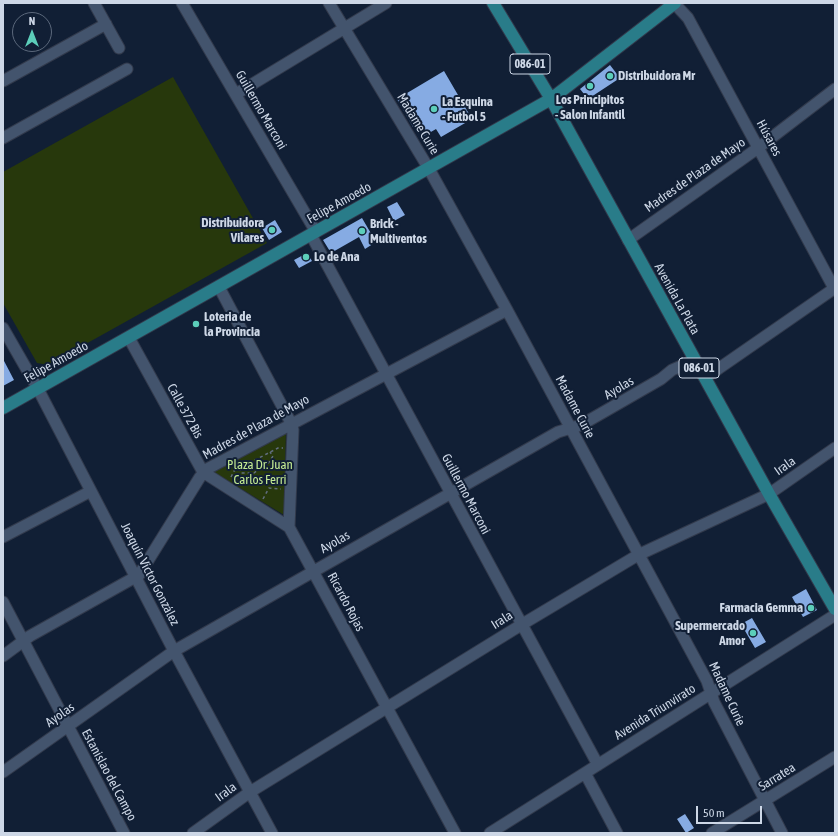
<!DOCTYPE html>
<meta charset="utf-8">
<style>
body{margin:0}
#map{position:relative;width:838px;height:836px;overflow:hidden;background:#111f35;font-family:"Asap Condensed",sans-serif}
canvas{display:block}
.frame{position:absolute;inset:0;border:4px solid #cdd7e6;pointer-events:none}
.north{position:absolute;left:12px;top:12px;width:40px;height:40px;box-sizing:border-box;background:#111f35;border:1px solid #5c697c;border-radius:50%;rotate:0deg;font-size:11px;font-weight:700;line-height:16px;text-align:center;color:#cdd7e6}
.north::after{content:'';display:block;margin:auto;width:14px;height:18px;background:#5cceba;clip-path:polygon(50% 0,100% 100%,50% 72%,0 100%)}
.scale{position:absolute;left:696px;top:806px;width:66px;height:18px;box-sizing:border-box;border:2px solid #cdd7e6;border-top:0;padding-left:5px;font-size:12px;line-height:14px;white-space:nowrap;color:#cdd7e6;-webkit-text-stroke:3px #111f35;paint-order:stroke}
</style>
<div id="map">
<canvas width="838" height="836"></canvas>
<div class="frame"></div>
<div class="north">N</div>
<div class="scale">50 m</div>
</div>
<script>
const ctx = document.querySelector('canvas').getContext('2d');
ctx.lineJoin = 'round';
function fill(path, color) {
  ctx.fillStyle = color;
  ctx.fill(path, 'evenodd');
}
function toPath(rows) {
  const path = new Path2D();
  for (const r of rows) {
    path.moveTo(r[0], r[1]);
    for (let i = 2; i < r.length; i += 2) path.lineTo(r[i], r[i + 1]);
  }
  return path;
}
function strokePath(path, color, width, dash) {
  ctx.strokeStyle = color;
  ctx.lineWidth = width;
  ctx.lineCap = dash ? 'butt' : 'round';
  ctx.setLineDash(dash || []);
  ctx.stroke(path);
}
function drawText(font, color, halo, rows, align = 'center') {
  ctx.font = font + ' "Asap Condensed",sans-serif';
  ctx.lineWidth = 4;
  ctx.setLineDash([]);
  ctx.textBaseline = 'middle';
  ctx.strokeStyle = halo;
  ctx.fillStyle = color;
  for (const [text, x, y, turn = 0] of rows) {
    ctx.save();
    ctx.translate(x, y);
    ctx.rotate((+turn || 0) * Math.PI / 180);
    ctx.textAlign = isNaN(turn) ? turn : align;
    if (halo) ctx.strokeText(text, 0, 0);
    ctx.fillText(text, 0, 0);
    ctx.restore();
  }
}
fill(toPath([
 [173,77,267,243,48,365,37,363,3,303,3,172],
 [286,431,284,515,212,471]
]), '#27380c');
fill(toPath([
 [610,65,620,78,588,99,580,89],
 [444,71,472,119,441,137,436,129,424,136,417,124,413,127,397,99],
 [397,202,405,215,394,221,387,207],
 [362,218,376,242,365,249,359,237,331,253,323,240],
 [275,220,282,232,269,240,262,228],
 [307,253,312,261,299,268,294,260],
 [3,359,14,380,3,386],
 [806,589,817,610,803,617,792,597],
 [752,618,766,642,755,648,741,624],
 [685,814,694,828,686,833,677,819]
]), '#86abe3');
const minor = toPath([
 [94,3,119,48],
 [182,3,316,232],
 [329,3,429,169,507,310,707,681,714,702,782,833],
 [674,3,688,18,835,290],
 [3,81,106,24],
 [236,94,386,3],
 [3,138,127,69],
 [311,235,598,765],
 [628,240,758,148,835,89],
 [219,287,291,423,293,430,289,527,455,833],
 [3,328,38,389,174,651,272,833],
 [129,338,203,472,289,527],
 [705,378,835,288],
 [3,537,91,491],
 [3,602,124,833],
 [3,656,30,636,139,575,200,477,207,469,507,310],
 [3,772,174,651,558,432,581,425,661,379,672,370,695,360],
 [585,773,617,833],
 [193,833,250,792,521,625,638,555,769,494,835,448],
 [490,833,835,615],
 [712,833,835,757]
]);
const major = toPath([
 [493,3,551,99,769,494,835,609],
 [3,408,551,99,675,3]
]);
strokePath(minor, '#323a4c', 13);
strokePath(major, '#323a4c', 14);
strokePath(toPath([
 [239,468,241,473,254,473,259,469,266,467,273,456,270,452],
 [231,477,234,471,278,448,283,448],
 [266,482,269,488],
 [263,499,269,488,281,489]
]), '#626e81', 1.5, [3, 3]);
strokePath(minor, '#43546d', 11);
strokePath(major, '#297c89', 12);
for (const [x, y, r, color] of [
 [610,76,4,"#5cceba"],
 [590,86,4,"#5cceba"],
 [434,109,4,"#5cceba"],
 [272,230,4,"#5cceba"],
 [362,231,4,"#5cceba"],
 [306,257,4,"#5cceba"],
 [196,324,4,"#5cceba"],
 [811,608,4,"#5cceba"],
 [753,633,4,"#5cceba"]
]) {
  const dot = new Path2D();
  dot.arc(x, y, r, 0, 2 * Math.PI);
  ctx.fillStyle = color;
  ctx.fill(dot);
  strokePath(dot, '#111f35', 1.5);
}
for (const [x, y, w] of [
 [530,64,40],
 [699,368,40]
]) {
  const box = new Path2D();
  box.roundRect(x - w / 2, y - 10, w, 20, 3);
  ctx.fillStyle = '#111f35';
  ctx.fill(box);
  strokePath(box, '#cdd7e6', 1);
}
drawText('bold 12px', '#cdd7e6', null, [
 ["086-01",530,64],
 ["086-01",699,368]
]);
drawText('bold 13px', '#cdd7e6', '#111f35', [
 ["Distribuidora Mr",618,76],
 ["Los Principitos",590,100,"center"],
 ["- Salon Infantil",590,115,"center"],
 ["La Esquina",442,102],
 ["- Futbol 5",442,117],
 ["Distribuidora",264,223,"right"],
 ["Vilares",264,238,"right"],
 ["Brick -",370,224],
 ["Multiventos",370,239],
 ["Lo de Ana",314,257],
 ["Loteria de",204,317],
 ["la Provincia",204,332],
 ["Farmacia Gemma",803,608,"right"],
 ["Supermercado",745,626,"right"],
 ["Amor",745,641,"right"]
], 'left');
drawText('13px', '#cdd7e6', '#111f35', [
 ["Guillermo Marconi",261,110,60],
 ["Madame Curie",418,124,59],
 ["Húsares",769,138,62],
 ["Madres de Plaza de Mayo",695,175,-35],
 ["Felipe Amoedo",339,203,-29],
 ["Avenida La Plata",677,299,61],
 ["Felipe Amoedo",56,362,-29],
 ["Ayolas",619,388,-31],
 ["Madame Curie",575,407,62],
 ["Calle 372 Bis",185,411,61],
 ["Madres de Plaza de Mayo",256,427,-29],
 ["Irala",785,466,-35],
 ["Guillermo Marconi",466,494,62],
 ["Ayolas",335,542,-30],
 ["Joaquín Víctor González",150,574,63],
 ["Ricardo Rojas",346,602,62],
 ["Irala",502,620,-32],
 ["Madame Curie",727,694,65],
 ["Avenida Triunvirato",655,712,-32],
 ["Ayolas",60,715,-35],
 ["Estanislao del Campo",109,775,62],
 ["Sarratea",777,777,-32],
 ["Irala",226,792,-36]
]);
drawText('13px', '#c3ea92', '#111f35', [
 ["Plaza Dr. Juan",260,465],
 ["Carlos Ferri",260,480]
]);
</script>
